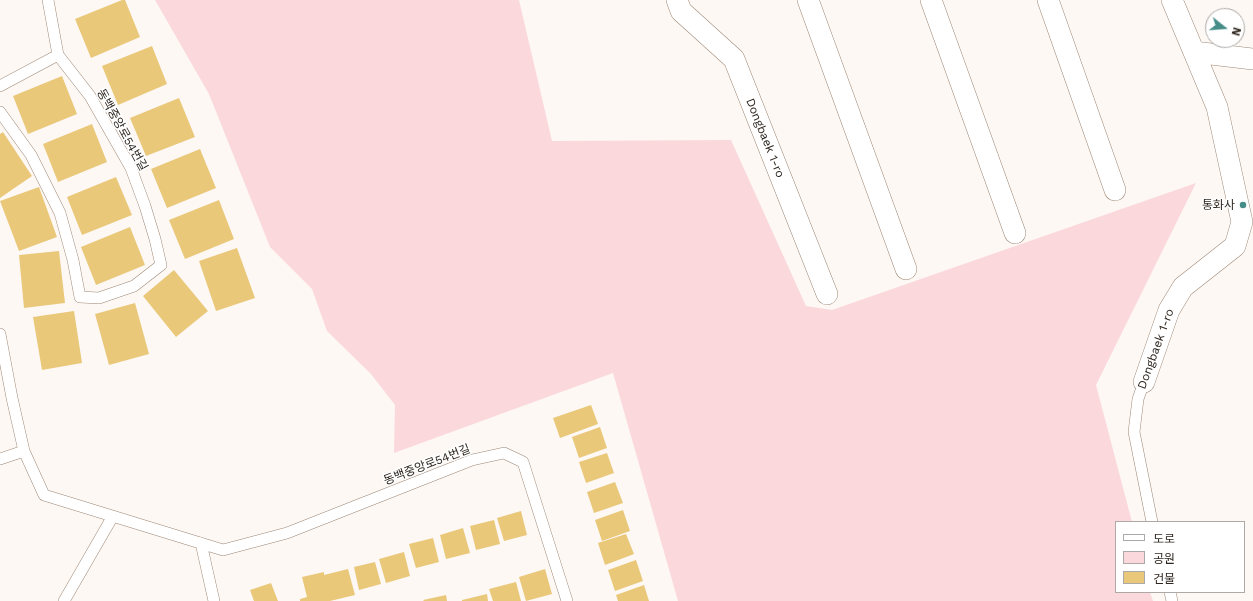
<!DOCTYPE html>
<meta charset="utf-8">
<style>
body{margin:0}
#map{position:relative;width:1253px;height:601px;overflow:hidden;background:#fdf8f4;font-family:"Work Sans","Noto Sans KR",sans-serif}
canvas{display:block}
.legend{position:absolute;left:1115px;top:521px;width:130px;height:72px;box-sizing:border-box;background:#fff;border:1px solid #aca9a6;margin:0;padding:5px 7px;list-style:none;font-size:12px;color:#2f2720}
.legend li{display:flex;align-items:center;gap:8px;height:20px}
.legend b{width:20px;border:1px solid #aca9a6}
.north{position:absolute;left:1205px;top:8px;width:40px;height:40px;box-sizing:border-box;background:#fff;border:1px solid #aca9a6;border-radius:50%;rotate:107deg;font-size:11px;font-weight:700;line-height:16px;text-align:center;color:#2f2720}
.north::after{content:'';display:block;margin:auto;width:14px;height:18px;background:#468d88;clip-path:polygon(50% 0,100% 100%,50% 72%,0 100%)}
</style>
<div id="map">
<canvas width="1253" height="601"></canvas>
<ul class="legend">
<li><b style="height:5px;background:#fff"></b>도로</li>
<li><b style="height:11px;background:#fbd8dc"></b>공원</li>
<li><b style="height:11px;background:#eac87a"></b>건물</li>
</ul>
<div class="north">N</div>
</div>
<script>
const ctx = document.querySelector('canvas').getContext('2d');
ctx.lineJoin = 'round';
function fill(path, color) {
  ctx.fillStyle = color;
  ctx.fill(path, 'evenodd');
}
function toPath(rows) {
  const path = new Path2D();
  for (const r of rows) {
    path.moveTo(r[0], r[1]);
    for (let i = 2; i < r.length; i += 2) path.lineTo(r[i], r[i + 1]);
  }
  return path;
}
function strokePath(path, color, width, dash) {
  ctx.strokeStyle = color;
  ctx.lineWidth = width;
  ctx.lineCap = dash ? 'butt' : 'round';
  ctx.setLineDash(dash || []);
  ctx.stroke(path);
}
function drawText(font, color, halo, rows, align = 'center') {
  ctx.font = font + ' "Work Sans","Noto Sans KR",sans-serif';
  ctx.lineWidth = 3;
  ctx.setLineDash([]);
  ctx.textBaseline = 'middle';
  ctx.strokeStyle = halo;
  ctx.fillStyle = color;
  for (const [text, x, y, turn = 0] of rows) {
    ctx.save();
    ctx.translate(x, y);
    ctx.rotate((+turn || 0) * Math.PI / 180);
    ctx.textAlign = isNaN(turn) ? turn : align;
    if (halo) ctx.strokeText(text, 0, 0);
    ctx.fillText(text, 0, 0);
    ctx.restore();
  }
}
fill(toPath([
 [155,0,519,0,552,141,731,140,806,306,832,310,1196,183,1096,385,1132,522,1116,522,1116,592,1150,592,1153,601,678,601,613,373,394,453,395,405,371,374,327,331,312,289,270,247,209,94]
]), '#fbd8dc');
fill(toPath([
 [122,0,125,0,140,37,91,58,75,19],
 [152,46,167,84,118,105,102,66],
 [62,76,77,114,28,134,13,96],
 [179,98,195,137,146,156,130,118],
 [92,124,107,162,58,182,43,144],
 [3,132,32,176,0,198,0,134],
 [200,149,216,188,167,208,151,169],
 [116,177,132,215,82,235,67,197],
 [39,187,57,237,19,251,0,201],
 [219,200,234,239,185,259,169,220],
 [130,227,145,265,96,285,81,247],
 [237,248,255,298,216,311,199,261],
 [59,251,65,303,24,308,19,255],
 [174,270,208,311,176,337,143,296],
 [135,303,149,354,109,365,95,314],
 [74,311,82,363,42,370,33,317],
 [591,405,598,424,560,438,553,418],
 [600,427,607,448,579,458,572,437],
 [607,453,614,473,586,483,579,462],
 [615,482,623,503,594,513,587,492],
 [623,510,630,531,602,541,595,520],
 [521,511,527,535,504,541,497,518],
 [494,520,500,544,476,550,470,526],
 [463,528,470,553,446,559,440,535],
 [626,534,634,554,605,565,598,543],
 [433,538,439,562,416,568,409,544],
 [404,552,410,576,386,583,379,559],
 [636,560,643,581,615,591,608,570],
 [375,562,381,584,359,590,354,567],
 [348,569,355,595,330,601,300,601,300,599,307,597,302,577,324,572,324,575],
 [545,569,552,594,526,601,519,577],
 [516,582,521,601,493,601,489,589],
 [271,583,278,601,254,601,250,590],
 [644,585,649,601,618,601,616,595],
 [487,594,488,601,462,601,462,600],
 [446,595,447,601,424,601,423,600]
]), '#eac87a');
const service = toPath([
 [0,86,58,55],
 [0,112,31,155,60,213,73,260,80,297,99,298,134,286,161,265,155,239,145,206,131,168,90,96,58,55,48,0],
 [0,334,12,398,24,451,44,495,223,550,287,533,472,460,504,453,523,462,567,601],
 [1144,382,1138,399,1134,432,1152,522],
 [0,459,24,451],
 [201,543,214,601],
 [1170,592,1172,601],
 [64,601,113,516]
]);
const minor = toPath([
 [677,0,681,11,734,59,827,294],
 [808,0,906,269],
 [931,0,1015,233],
 [1048,0,1115,190],
 [1194,52,1253,59],
 [1144,382,1169,310,1183,287,1235,246,1242,222,1217,107,1172,0]
]);
strokePath(service, '#9d8776', 12);
strokePath(minor, '#9d8776', 22);
strokePath(service, '#fff', 11);
strokePath(minor, '#fff', 21);
for (const [x, y, r, color] of [
 [1243,205,4,"#468d88"]
]) {
  const dot = new Path2D();
  dot.arc(x, y, r, 0, 2 * Math.PI);
  ctx.fillStyle = color;
  ctx.fill(dot);
  strokePath(dot, '#fff', 1.5);
}
drawText('12px', '#2f2720', '#fff', [
 ["동백중앙로54번길",122,130,61],
 ["Dongbaek 1-ro",765,138,68],
 ["Dongbaek 1-ro",1156,349,-70],
 ["동백중앙로54번길",427,465,-21]
]);
drawText('12px', '#2f2720', '#fff', [
 ["통화사",1235,205]
], 'right');
</script>
